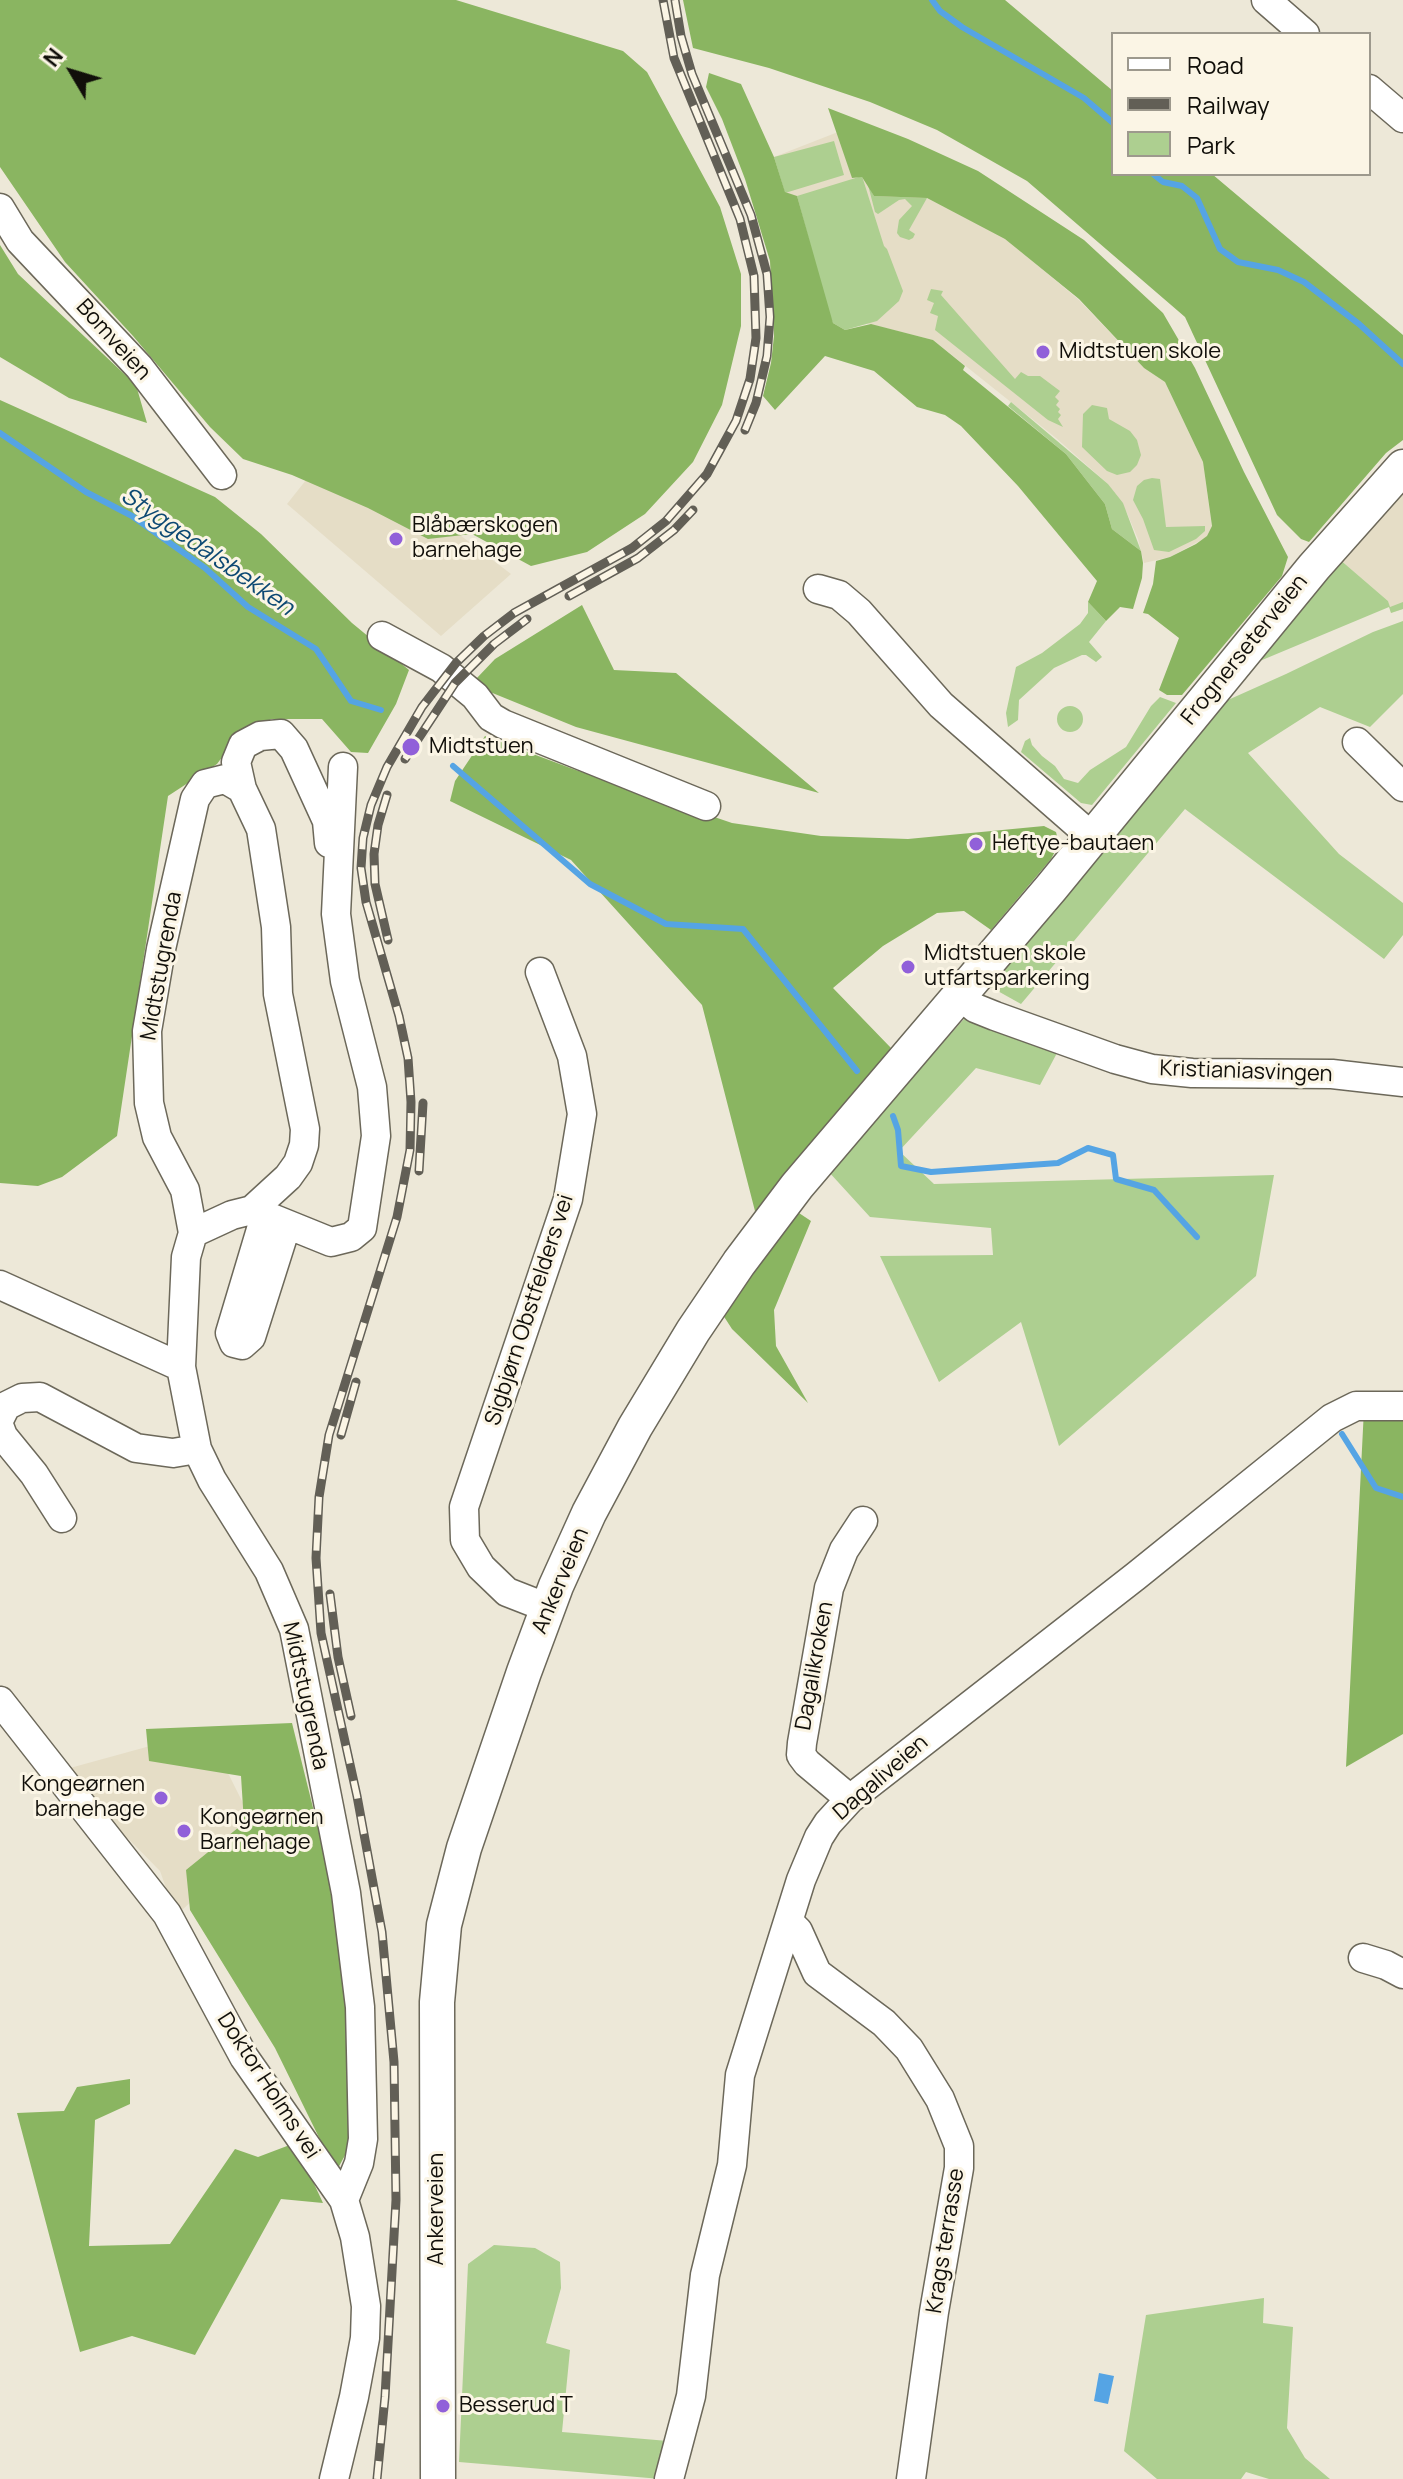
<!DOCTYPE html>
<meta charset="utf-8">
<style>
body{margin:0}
#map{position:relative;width:1403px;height:2479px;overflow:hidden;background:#ede8d8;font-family:Manrope,sans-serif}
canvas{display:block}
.legend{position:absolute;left:1111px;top:32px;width:260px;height:144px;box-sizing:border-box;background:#fbf5e5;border:2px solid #9d998d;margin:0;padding:10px 14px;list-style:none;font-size:24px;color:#110f0a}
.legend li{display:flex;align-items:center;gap:16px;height:40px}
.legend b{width:40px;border:2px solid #9d998d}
.north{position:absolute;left:32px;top:32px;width:80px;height:80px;-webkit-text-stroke:6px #fbf5e5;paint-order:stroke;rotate:308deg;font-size:22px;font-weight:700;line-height:32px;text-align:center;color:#110f0a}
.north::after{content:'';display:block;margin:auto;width:28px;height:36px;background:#110f0a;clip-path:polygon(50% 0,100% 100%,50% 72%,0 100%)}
</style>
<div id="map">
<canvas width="1403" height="2479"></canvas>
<ul class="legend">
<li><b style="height:10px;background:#fff"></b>Road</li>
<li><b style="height:10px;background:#625f56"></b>Railway</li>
<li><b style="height:22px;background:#adcf90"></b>Park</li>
</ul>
<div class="north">N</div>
</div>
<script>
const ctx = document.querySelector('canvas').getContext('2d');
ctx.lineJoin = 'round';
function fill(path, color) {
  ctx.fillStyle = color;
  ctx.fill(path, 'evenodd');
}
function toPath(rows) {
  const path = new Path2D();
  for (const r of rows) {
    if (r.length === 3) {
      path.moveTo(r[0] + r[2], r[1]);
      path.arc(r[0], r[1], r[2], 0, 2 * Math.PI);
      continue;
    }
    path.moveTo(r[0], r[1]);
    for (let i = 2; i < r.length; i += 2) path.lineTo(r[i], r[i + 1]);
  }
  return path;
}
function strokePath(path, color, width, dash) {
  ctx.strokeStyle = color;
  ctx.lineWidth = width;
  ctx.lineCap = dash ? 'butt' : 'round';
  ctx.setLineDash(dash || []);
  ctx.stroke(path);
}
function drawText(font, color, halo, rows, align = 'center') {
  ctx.font = font + ' Manrope,sans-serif';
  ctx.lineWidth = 6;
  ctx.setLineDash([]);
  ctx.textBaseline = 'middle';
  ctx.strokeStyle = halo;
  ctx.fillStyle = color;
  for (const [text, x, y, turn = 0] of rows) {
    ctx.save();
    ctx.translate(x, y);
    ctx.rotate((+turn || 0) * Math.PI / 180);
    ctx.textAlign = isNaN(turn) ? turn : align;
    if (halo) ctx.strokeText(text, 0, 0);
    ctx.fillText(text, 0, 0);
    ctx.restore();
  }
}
fill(toPath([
 [838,132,852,178,862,176,927,198,1005,238,1079,300,1144,368,1165,382,1203,462,1212,527,1207,537,1170,557,1144,563,1138,539,1127,513,1108,484,1056,438,933,340,829,314,774,157],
 [337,441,511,574,441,636,287,504],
 [1403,485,1403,609,1391,613,1388,601,1338,558],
 [201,1732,226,1769,244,1805,248,1850,182,1910,170,1899,160,1871,104,1814,70,1768]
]), '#e5ddc6');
fill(toPath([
 [834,141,844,175,785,193,774,157],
 [862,176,884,246,887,249,903,291,899,301,877,321,845,330,833,323,829,314,797,196],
 [868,185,874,196,927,198,909,230,915,234,913,238,909,240,900,237,897,233,899,220,912,206,905,199,899,200,878,214,875,212],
 [931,289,943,291,941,295,1015,379,1021,372,1028,376,1040,376,1060,391,1055,397,1059,401,1056,405,1060,409,1058,412,1061,415,1058,419,1063,427,1048,420,935,330,938,316,930,313,934,303,927,300],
 [1011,402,1108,484,1123,503,1141,551,1112,529,1105,504,1066,454,1008,406],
 [1092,405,1107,408,1109,419,1130,431,1137,440,1141,455,1137,465,1130,472,1117,475,1107,471,1082,447,1083,414],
 [1152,478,1160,479,1166,527,1205,526,1205,531,1196,539,1169,552,1154,550,1143,519,1133,500,1137,486,1144,480],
 [1338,558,1388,601,1390,607,1403,602,1403,609,1391,613,1389,607,1255,663],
 [1088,602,1106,621,1089,642,1102,657,1096,662,1086,655,1082,655,1054,668,1019,700,1018,720,1008,727,1006,713,1016,667,1042,653,1080,624,1088,613],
 [1403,621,1403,694,1370,727,1320,707,1248,753,1339,854,1403,903,1403,935,1384,959,1185,809,1021,1004,987,985,1219,704,1286,674,1373,632],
 [1160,697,1176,703,1092,805,1081,803,1021,752,1025,741,1030,738,1032,745,1042,756,1055,766,1064,779,1078,783,1090,770,1126,747,1151,706],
 [1070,719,13],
 [964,1019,1057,1053,1040,1085,976,1068,899,1151,934,1184,1274,1175,1256,1276,1059,1446,1021,1322,939,1382,880,1256,993,1255,991,1228,870,1217,828,1171],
 [494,2245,535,2248,560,2262,561,2288,546,2343,570,2350,562,2432,668,2441,661,2479,459,2462,468,2264],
 [1264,2298,1263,2323,1293,2327,1287,2428,1305,2458,1330,2479,1269,2479,1246,2472,1241,2479,1157,2479,1124,2451,1146,2315]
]), '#adcf90');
fill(toPath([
 [0,0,456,0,623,51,647,72,720,207,741,274,741,326,722,405,693,462,645,514,587,552,531,566,472,534,428,539,368,508,292,475,243,459,210,427,133,336,65,262,0,167],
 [683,0,1005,0,1113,91,1113,174,1212,174,1403,335,1403,440,1386,453,1309,542,1301,539,1277,515,1185,317,1027,181,937,130,870,102,769,68,693,48],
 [709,73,741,84,774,157,785,192,797,196,833,323,845,330,871,324,933,340,965,366,963,370,1066,454,1105,504,1112,529,1141,551,1143,563,1142,578,1133,609,1120,607,1106,621,1088,602,1097,581,1018,486,961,426,945,415,917,407,874,371,825,356,775,410,763,396,771,363,774,336,770,261,745,179,722,119,706,87],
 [828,108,908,139,978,171,1084,240,1163,313,1195,368,1244,472,1288,557,1282,576,1182,695,1167,695,1159,690,1179,638,1148,614,1143,613,1153,584,1156,561,1170,557,1196,544,1207,536,1212,526,1203,462,1165,382,1144,368,1079,299,1005,239,927,198,874,196,862,177,852,178],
 [0,245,18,274,136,385,147,423,69,398,0,357],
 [0,400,215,497,261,534,352,623,409,670,396,704,368,753,351,752,322,719,272,719,240,733,217,764,168,796,117,1136,62,1177,38,1186,0,1183],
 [582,605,614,670,676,673,819,793,576,727,490,692,476,679,495,659],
 [485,736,573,769,732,823,821,836,908,839,1044,826,1056,832,1059,844,1051,859,991,930,964,911,937,913,883,946,833,988,891,1048,756,1215,702,1005,571,860,450,801,455,781],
 [796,1211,811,1221,774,1310,776,1346,808,1403,732,1329,721,1312],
 [1364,1409,1403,1414,1403,1734,1346,1767],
 [292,1723,324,1852,344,1973,351,2076,351,2144,336,2172,275,2048,190,1910,186,1870,244,1823,241,1776,149,1761,146,1729],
 [130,2079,130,2104,95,2120,89,2246,170,2244,235,2149,258,2157,295,2143,323,2203,281,2199,195,2355,132,2336,80,2352,17,2113,64,2111,77,2087]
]), '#8ab561');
fill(toPath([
 [1099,2373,1114,2376,1108,2404,1094,2401]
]), '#55a4e4');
strokePath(toPath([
 [932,0,940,11,962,27,1084,98,1113,123],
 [1153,174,1163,182,1182,186,1197,198,1220,249,1238,262,1278,270,1304,282,1359,324,1403,364],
 [0,433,86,492,132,516,205,568,248,607,316,649,351,701,381,710],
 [453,766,590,884,666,924,743,929,857,1071],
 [893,1116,898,1130,901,1166,931,1172,1058,1163,1088,1148,1113,1155,1116,1179,1154,1190,1197,1237],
 [1342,1434,1376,1488,1403,1497]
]), '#55a4e4', 6);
const minor = toPath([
 [1266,0,1305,34],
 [1369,89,1403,118],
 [0,208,20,241,139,367,222,475],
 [818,589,839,595,859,612,941,705,1092,837],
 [382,636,441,668,475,696,491,717,503,724,706,806],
 [1357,742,1403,787],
 [242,789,236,762,243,745,260,736,281,734,294,749,327,821,329,843],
 [540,972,572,1056,582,1114,568,1199,464,1507,465,1540,481,1567,507,1592,548,1608],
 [959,995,975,1008,995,1016,1115,1059,1152,1069,1192,1073,1332,1074,1403,1082],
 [252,1210,331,1242,351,1237,362,1228,376,1136,372,1087,345,981,336,914,343,767],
 [265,1216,230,1333,234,1343,242,1345,251,1337,284,1233],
 [193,1233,232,1215,252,1210,288,1177,298,1163,304,1145,305,1129,278,994,276,927,261,829,242,789,225,779,205,784,195,799,161,949,147,1031,149,1103,157,1137,185,1190,193,1233,186,1257,181,1367,197,1449,212,1480,269,1571,294,1629,346,1893,360,2007,363,2139,359,2163,344,2200],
 [0,1285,181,1367],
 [0,1418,6,1406,22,1398,40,1397,136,1448,173,1453,197,1449],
 [0,1428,3,1436,34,1474,62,1518],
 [0,1701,167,1914,244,2057,344,2200,355,2237,366,2306,365,2338,354,2397,334,2479],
 [850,1799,807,1763,801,1755,802,1743,829,1588,844,1550,863,1521],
 [789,1922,798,1931,817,1973,884,2023,909,2049,940,2099,959,2146,959,2168,934,2312,911,2479],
 [1363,1958,1386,1965,1403,1974],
 [669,2479,691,2396,705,2275,732,2165,740,2075,801,1880,819,1837,828,1823,850,1799,1136,1576,1332,1418,1356,1406,1403,1406]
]);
const major = toPath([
 [438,2479,437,2002,444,1925,464,1848,524,1672,556,1586,589,1513,635,1427,693,1331,739,1263,797,1186,1051,888,1314,567,1403,467]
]);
strokePath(minor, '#6c685a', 31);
strokePath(major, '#6c685a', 37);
strokePath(minor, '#fff', 28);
strokePath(major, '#fff', 34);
const rail = toPath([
 [675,0,681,36,692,74,751,215,767,274,770,317,767,356,756,403,745,430],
 [569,596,638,558,674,530,693,510],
 [405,759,455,683,494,644,527,619],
 [387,795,378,825,374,854,375,884,388,940],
 [419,1171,423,1103],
 [341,1435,356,1382],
 [330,1594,338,1657,351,1716],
 [377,2479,385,2397,396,2200,394,2062,382,1932,357,1796,321,1633,316,1558,319,1497,329,1435,397,1217,410,1150,411,1102,408,1058,399,1016,366,902,361,868,363,838,371,805,387,767,422,707,456,663,484,636,514,613,632,548,666,521,707,474,736,421,750,379,756,338,754,276,740,219,674,58,663,0]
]);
strokePath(rail, '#625f56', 9);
strokePath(rail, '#fbf5e5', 6, [18]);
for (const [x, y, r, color] of [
 [1043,352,8,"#9160d9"],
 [396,539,8,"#9160d9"],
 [411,747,10,"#9160d9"],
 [976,844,8,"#9160d9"],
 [908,967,8,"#9160d9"],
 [161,1798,8,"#9160d9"],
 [184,1831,8,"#9160d9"],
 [443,2406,8,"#9160d9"]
]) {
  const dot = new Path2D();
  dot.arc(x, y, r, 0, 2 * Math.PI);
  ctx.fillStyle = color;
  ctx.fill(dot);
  strokePath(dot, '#fbf5e5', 3);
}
drawText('22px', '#110f0a', '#fbf5e5', [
 ["Bomveien",113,340,48],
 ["Frognerseterveien",1245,650,-51],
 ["Midtstugrenda",162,966,-80],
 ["Kristianiasvingen",1246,1072,2],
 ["Sigbjørn Obstfelders vei",530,1310,-72],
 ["Ankerveien",561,1581,-67],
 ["Dagalikroken",815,1666,-80],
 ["Midtstugrenda",305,1696,78],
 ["Dagaliveien",881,1778,-41],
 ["Doktor Holms vei",268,2086,57],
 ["Ankerveien",437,2209,-90],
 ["Krags terrasse",946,2241,-81]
]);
drawText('22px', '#110f0a', '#fbf5e5', [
 ["Midtstuen skole",1059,352],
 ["Blåbærskogen",412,526],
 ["barnehage",412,551],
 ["Midtstuen",429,747],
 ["Heftye-bautaen",992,844],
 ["Midtstuen skole",924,954],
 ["utfartsparkering",924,979],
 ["Kongeørnen",145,1785,"right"],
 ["barnehage",145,1810,"right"],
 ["Kongeørnen",200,1818],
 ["Barnehage",200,1843],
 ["Besserud T",459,2406]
], 'left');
drawText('italic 24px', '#0d4973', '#fbf5e5', [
 ["Styggedalsbekken",207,552,35]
]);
</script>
